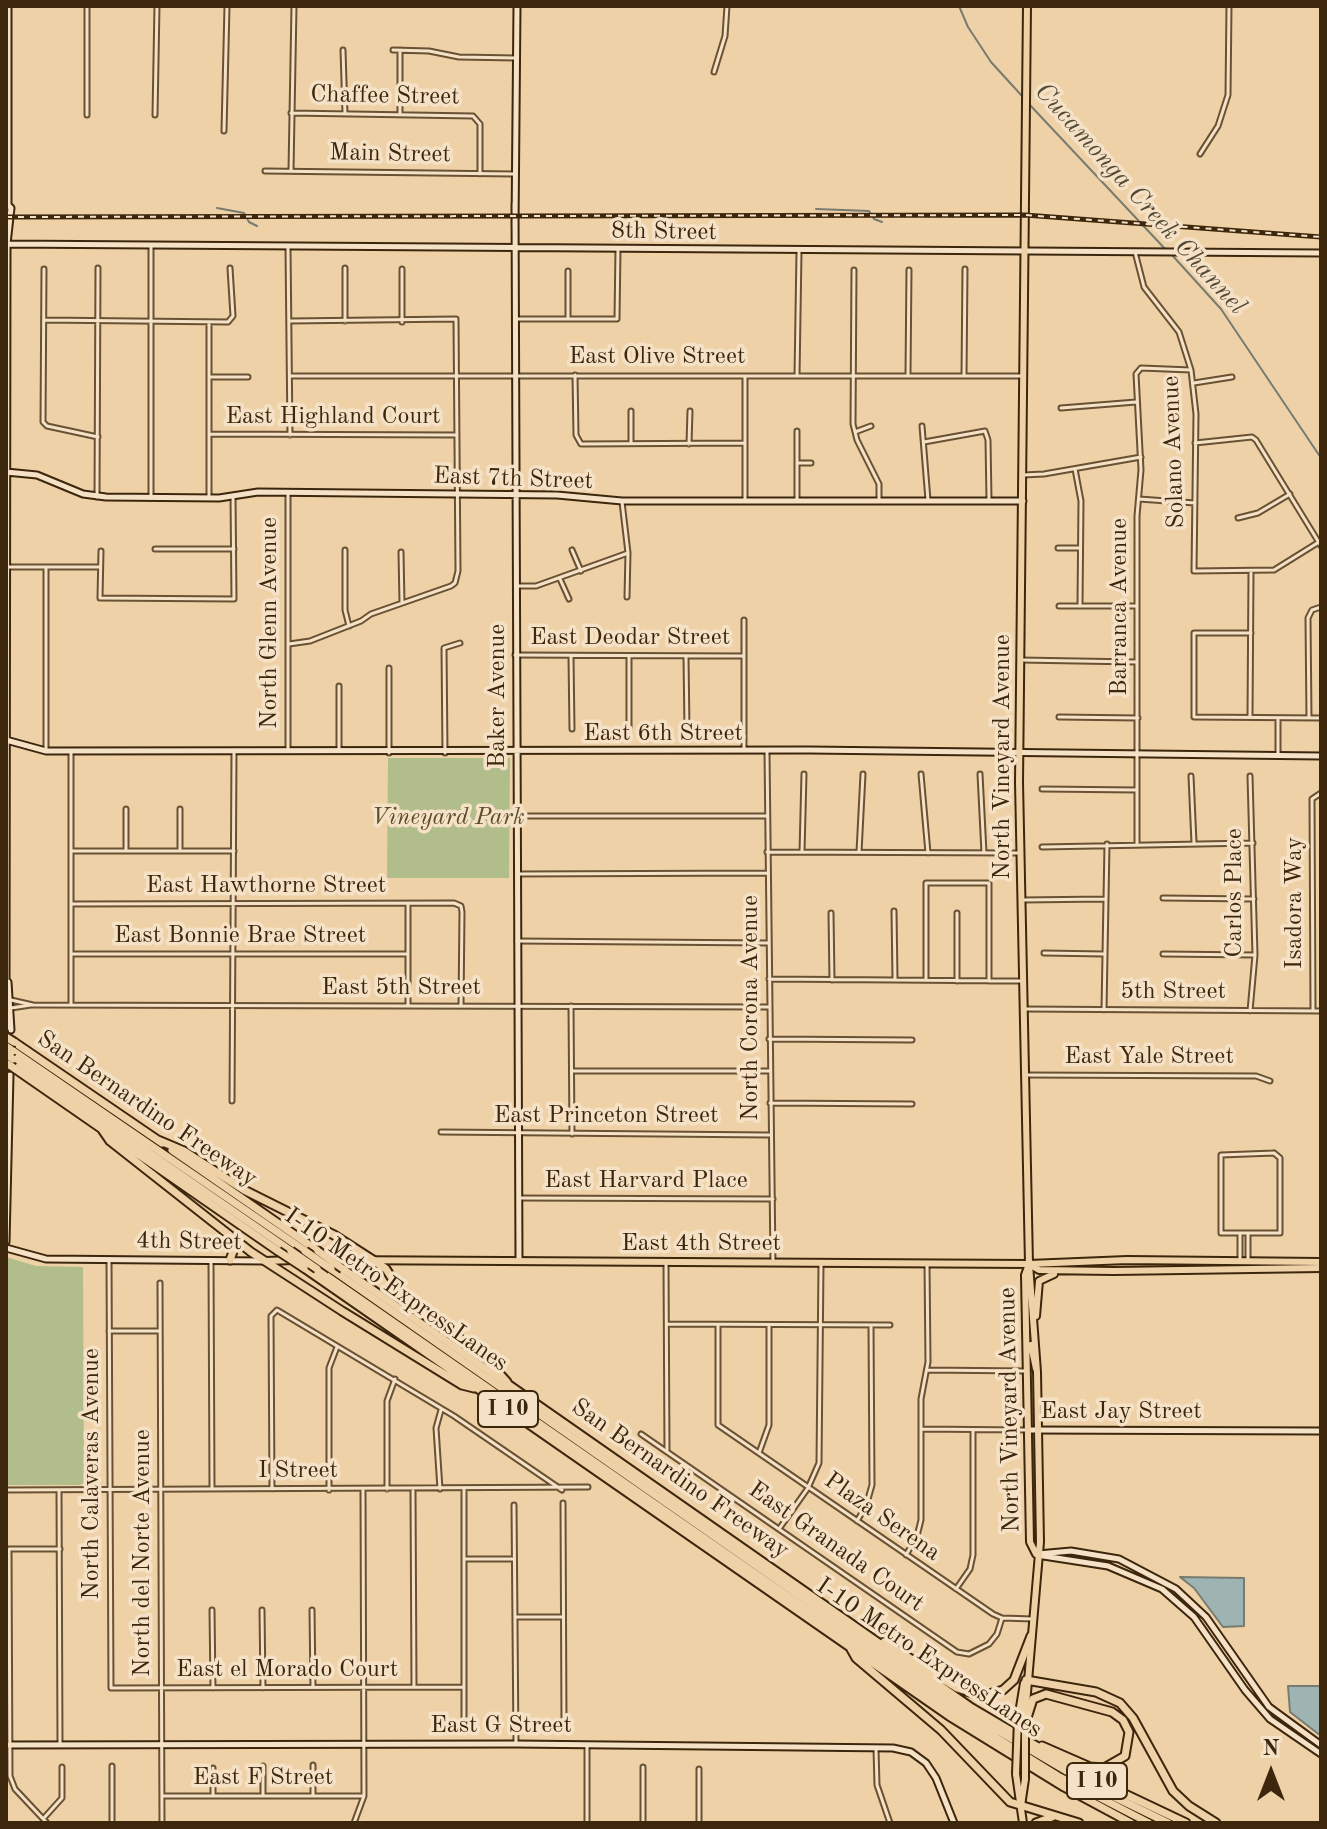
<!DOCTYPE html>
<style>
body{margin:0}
#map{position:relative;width:1327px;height:1829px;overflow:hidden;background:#efd1a7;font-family:"Old Standard TT",serif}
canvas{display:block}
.frame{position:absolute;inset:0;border:8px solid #3c260c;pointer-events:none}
.north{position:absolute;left:1231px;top:1733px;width:80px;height:80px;-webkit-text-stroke:6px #f5e1c6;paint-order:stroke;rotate:0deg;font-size:22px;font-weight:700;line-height:32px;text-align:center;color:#3c260c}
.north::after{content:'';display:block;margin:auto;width:28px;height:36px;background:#3c260c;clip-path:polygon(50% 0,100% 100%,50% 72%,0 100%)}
</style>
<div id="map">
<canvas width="1327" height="1829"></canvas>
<div class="frame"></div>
<div class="north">N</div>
</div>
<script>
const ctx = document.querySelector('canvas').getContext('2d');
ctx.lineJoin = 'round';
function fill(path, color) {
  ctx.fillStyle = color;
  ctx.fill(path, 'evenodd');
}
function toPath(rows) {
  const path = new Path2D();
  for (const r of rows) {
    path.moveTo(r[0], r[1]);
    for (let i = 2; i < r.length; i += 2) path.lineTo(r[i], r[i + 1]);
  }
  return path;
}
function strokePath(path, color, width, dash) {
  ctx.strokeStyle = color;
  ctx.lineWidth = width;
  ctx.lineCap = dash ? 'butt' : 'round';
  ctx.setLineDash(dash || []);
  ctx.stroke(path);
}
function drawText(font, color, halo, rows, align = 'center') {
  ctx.font = font + ' "Old Standard TT",serif';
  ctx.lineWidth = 7;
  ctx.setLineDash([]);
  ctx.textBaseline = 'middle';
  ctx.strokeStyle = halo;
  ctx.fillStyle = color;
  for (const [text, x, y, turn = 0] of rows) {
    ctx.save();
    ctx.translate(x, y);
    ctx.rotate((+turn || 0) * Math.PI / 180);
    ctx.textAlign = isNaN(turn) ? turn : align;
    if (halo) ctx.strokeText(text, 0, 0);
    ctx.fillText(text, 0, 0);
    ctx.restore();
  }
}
fill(toPath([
 [388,758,510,758,509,878,387,878],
 [6,1257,36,1266,83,1267,84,1483,80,1485,6,1485]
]), '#b2bd8c');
const water = toPath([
 [1180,1577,1244,1578,1244,1626,1223,1627,1194,1588,1180,1577],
 [1288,1686,1321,1686,1321,1736,1290,1712,1288,1686]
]);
fill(water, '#9eb4b2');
strokePath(water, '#777b70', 2);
strokePath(toPath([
 [959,6,968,27,991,62,1022,96],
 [1029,104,1167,251],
 [217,208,244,213,249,222,257,226],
 [816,209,869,211,874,219,882,222],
 [1172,255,1221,309,1321,458]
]), '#777b70', 2);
const street = toPath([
 [343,50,345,113],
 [393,50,429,51,459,57,516,58],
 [400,50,400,113],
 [714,72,725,36,727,6],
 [291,113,473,116,480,124,480,174],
 [87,115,87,6],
 [155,115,157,6],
 [224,131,227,6],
 [1200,154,1218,126,1228,95,1229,6],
 [291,170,294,6],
 [265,171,515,174],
 [151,246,151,498],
 [288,248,290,435],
 [1135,252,1144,287,1179,332,1191,370,1196,414,1194,571,1274,570,1319,542],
 [345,268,345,321],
 [44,269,43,422,47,426,98,437],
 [402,269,402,322],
 [854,270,853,424,857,440,879,484,879,500],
 [517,319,617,319,618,249],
 [568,319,568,271],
 [44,320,228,322,233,316,230,268],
 [209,322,209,498],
 [908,374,909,270],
 [575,375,576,435,581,444,744,443],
 [290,376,1022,376],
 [745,376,745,500],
 [797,376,799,252],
 [964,376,965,269],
 [209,377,248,377],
 [1194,383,1232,377],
 [1061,408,1136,402],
 [922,426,928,500],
 [855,432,871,426],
 [209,434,456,435],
 [924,442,985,431,988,440,989,500],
 [631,443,631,411],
 [1195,443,1252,437,1256,440,1321,546],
 [689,444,690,411],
 [797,463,811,463],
 [1075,469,1081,501,1080,605],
 [1023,475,1044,474,1141,457],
 [288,493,288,749],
 [97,497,98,268],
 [797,499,797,431],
 [1139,499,1195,503],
 [622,502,628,553,627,597],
 [1238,518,1258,513,1290,494],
 [1058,548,1080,548],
 [155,549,234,549],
 [345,550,345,610,349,626],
 [572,550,581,571],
 [101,551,100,598,234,599,233,496],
 [401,552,402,603],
 [8,567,100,567],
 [560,579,569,599],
 [516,586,536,586,628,553],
 [1059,606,1135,606],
 [744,620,744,748],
 [1251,633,1194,633,1194,717,1321,718],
 [289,644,310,641,361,621,371,614,451,586,455,583,458,571,456,319,290,321],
 [515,655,744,656],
 [571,657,572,729],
 [629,657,629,729],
 [686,657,687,729],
 [1020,660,1136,662],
 [389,668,389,753],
 [339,686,339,749],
 [1059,717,1138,718],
 [1250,717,1251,573],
 [1278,718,1278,754],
 [1309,718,1308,618,1312,610,1321,607],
 [46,751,46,567],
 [767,752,773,1263],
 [445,753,444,648,460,643],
 [921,774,928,853],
 [980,774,984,853],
 [1191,776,1194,843],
 [1250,776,1255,955,1250,1011],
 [1042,789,1137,790],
 [126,809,126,851],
 [516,816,767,816],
 [1137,843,1137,516,1141,470,1136,374,1141,368,1191,370],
 [1042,847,1253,843],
 [71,851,234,851],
 [180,851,180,809],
 [767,852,1020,853],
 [802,852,804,774],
 [859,852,863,774],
 [517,874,768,873],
 [1163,898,1254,899],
 [1022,900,1105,899],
 [71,904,454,903,461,906,462,912,461,1006],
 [894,911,895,979],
 [831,913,832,980],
 [957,913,957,981],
 [517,941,768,943],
 [1044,953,1104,954],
 [71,954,408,954],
 [1163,954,1255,955],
 [769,979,1021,981],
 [926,980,926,883,989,883,989,981],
 [11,1000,33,1005,769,1007],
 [71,1005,71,752],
 [408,1006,408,905],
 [571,1006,572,1134],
 [11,1008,31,1005],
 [1025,1009,1321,1011],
 [1104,1010,1107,844],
 [1313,1010,1312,799,1321,793],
 [769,1039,912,1040],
 [572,1071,770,1071],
 [1026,1075,1256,1076,1270,1081],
 [232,1101,234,753],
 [770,1103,912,1104],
 [441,1132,769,1135],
 [1274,1153,1280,1158,1280,1233,1221,1233,1221,1155,1274,1153],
 [519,1198,773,1199],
 [1240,1235,1240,1259],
 [1248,1235,1248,1261],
 [109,1259,111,1688,464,1687],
 [211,1260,212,1488],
 [666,1264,667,1452],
 [160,1283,162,1823],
 [667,1324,890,1325],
 [718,1325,718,1425,993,1614,1002,1618,1033,1619],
 [109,1331,160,1331],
 [927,1370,1027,1371],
 [921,1429,1025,1430],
 [641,1434,957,1652,969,1654,989,1644,997,1634,1002,1618],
 [759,1453,769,1425,769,1325],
 [272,1489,271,1316,277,1310,454,1416,562,1490],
 [387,1489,387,1401,395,1379],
 [440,1489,436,1428,441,1410],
 [464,1489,464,1725],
 [6,1490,588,1487],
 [59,1490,60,1745],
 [329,1490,329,1368,337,1347],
 [413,1491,414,1687],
 [563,1503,564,1725],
 [514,1505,516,1744],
 [857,1521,866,1506,872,1485,871,1325],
 [779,1529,808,1488,819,1463,821,1265],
 [906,1555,917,1536,921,1520,921,1399,928,1362,927,1264],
 [464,1559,512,1559],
 [956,1589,970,1569,973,1555,973,1430],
 [212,1610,213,1688],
 [262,1610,263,1688],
 [312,1610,313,1687],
 [515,1617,563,1617],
 [587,1745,587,1823],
 [876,1749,877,1785,890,1823],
 [313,1765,313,1796],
 [263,1766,263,1794],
 [643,1767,643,1823],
 [213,1768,213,1796],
 [163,1796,363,1796],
 [43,1819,62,1798,62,1767],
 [47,1823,15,1789,10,1776,9,1549,60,1549],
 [112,1823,112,1766],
 [354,1823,364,1796,363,1489],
 [699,1823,699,1769]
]);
const secondary = toPath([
 [515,204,519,1261],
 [515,226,517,6],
 [6,244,1321,253],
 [6,472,37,475,83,494,106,497,219,498,258,492,557,495,622,501,1023,501],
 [6,740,46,751,809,750,1321,756],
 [8,982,11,1030],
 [6,985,7,244,11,208,8,205,8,6],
 [6,1025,6,1028],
 [6,1242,10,1075],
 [6,1248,46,1259,264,1261],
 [1029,1430,1321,1431],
 [1038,1554,1071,1551,1119,1559,1176,1589,1206,1617,1269,1707,1321,1745],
 [1037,1555,1108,1566,1162,1589,1194,1617,1245,1690,1270,1719,1321,1754],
 [6,1745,516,1744,893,1748,911,1752,926,1763,936,1778,954,1823]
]);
const primary = toPath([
 [329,1260,1029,1264,1127,1260,1321,1262],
 [265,1261,294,1260],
 [1029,1264,1039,1270,1114,1271,1321,1268],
 [1029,1264,1025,1275,1030,1542,1036,1554],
 [1036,1316,1039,1281,1054,1274],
 [1031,1345,1036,1369],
 [1025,1716,1040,1542,1037,1372,1029,1264,1019,782,1027,6],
 [1018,1719,1024,1683],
 [1016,1774,1023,1823],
 [1021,1806,1025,1779]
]);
const highway = toPath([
 [14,1042,162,1143],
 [13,1051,305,1251],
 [13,1059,291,1251],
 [14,1068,278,1251],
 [101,1128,110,1141,251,1252,342,1311,462,1385,474,1388],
 [158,1140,184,1151,244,1190,334,1235,373,1260,386,1269,398,1288,490,1363,507,1382],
 [172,1150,318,1251],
 [229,1236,235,1246,230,1260],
 [304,1268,949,1716,1064,1787,1131,1823],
 [317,1269,956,1713,1058,1776,1149,1823],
 [331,1269,963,1710,1090,1785,1168,1823],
 [343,1269,972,1708,1089,1777,1186,1823],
 [884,1642,957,1688,982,1696,1003,1690,1014,1680,1031,1636],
 [851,1649,856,1658,941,1730,1010,1802,1079,1823],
 [1026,1680,1096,1692,1120,1703,1133,1718,1173,1791,1189,1806,1216,1823],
 [1025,1724,1033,1699,1046,1694,1112,1712,1123,1720,1129,1732,1125,1756,1104,1768,1090,1767,1042,1746],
 [1036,1823,1052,1817]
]);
strokePath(street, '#695133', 7);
strokePath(secondary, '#3c260c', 9);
strokePath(primary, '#3c260c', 10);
strokePath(highway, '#3c260c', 11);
strokePath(street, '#f5e1c6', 3);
strokePath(secondary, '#f5e1c6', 5);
strokePath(primary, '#efd1a7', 6);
strokePath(highway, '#efd1a7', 7);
const rail = toPath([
 [6,217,1025,215,1321,237]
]);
strokePath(rail, '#3c260c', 5);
strokePath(rail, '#f5e1c6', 2, [6]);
const primaryBridge = toPath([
 [1025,1724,1025,1779],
 [1016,1774,1018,1719]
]);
const highwayBridge = toPath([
 [6,1037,14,1042],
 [6,1046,13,1051],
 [6,1054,13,1059],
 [6,1063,14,1068],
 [278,1251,304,1268],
 [291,1251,317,1269],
 [305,1251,331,1269],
 [318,1251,343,1269]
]);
strokePath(primaryBridge, '#3c260c', 10, []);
strokePath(highwayBridge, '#3c260c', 11, []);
strokePath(primaryBridge, '#efd1a7', 6);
strokePath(highwayBridge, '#efd1a7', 7);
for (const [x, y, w] of [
 [508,1409,60],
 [1097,1781,60]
]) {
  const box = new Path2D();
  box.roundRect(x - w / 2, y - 18, w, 36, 6);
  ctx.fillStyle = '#f5e1c6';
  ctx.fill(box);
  strokePath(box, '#3c260c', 2);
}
drawText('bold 22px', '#3c260c', null, [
 ["I 10",508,1409],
 ["I 10",1097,1781]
]);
drawText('24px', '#3c260c', '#f5e1c6', [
 ["Chaffee Street",385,96,1],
 ["Main Street",390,154,1],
 ["8th Street",664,232,1],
 ["East Olive Street",657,357],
 ["East Highland Court",333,417],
 ["Solano Avenue",1174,452,-92],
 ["East 7th Street",513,479,2],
 ["Barranca Avenue",1120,607,-90],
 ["North Glenn Avenue",270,623,-90],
 ["East Deodar Street",630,638],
 ["Baker Avenue",498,696,-90],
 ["East 6th Street",663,734],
 ["North Vineyard Avenue",1003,757,-90],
 ["East Hawthorne Street",266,886],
 ["Carlos Place",1235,893,-90],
 ["Isadora Way",1295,903,-90],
 ["East Bonnie Brae Street",240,936],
 ["East 5th Street",401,988],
 ["5th Street",1173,992],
 ["North Corona Avenue",751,1008,-90],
 ["East Yale Street",1149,1057],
 ["San Bernardino Freeway",147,1109,34],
 ["East Princeton Street",606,1116],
 ["East Harvard Place",646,1181],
 ["4th Street",189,1242,1],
 ["East 4th Street",701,1244],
 ["I-10 Metro ExpressLanes",396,1290,35],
 ["North Vineyard Avenue",1010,1410,-91],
 ["East Jay Street",1121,1412],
 ["I Street",298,1471],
 ["North Calaveras Avenue",92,1474,-90],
 ["San Bernardino Freeway",680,1479,35],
 ["Plaza Serena",882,1517,35],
 ["East Granada Court",836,1547,35],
 ["North del Norte Avenue",143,1553,-90],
 ["I-10 Metro ExpressLanes",929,1658,34],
 ["East el Morado Court",287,1670],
 ["East G Street",501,1726],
 ["East F Street",263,1778]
]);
drawText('italic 24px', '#5a4c2c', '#f5e1c6', [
 ["Vineyard Park",448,818]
]);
drawText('italic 26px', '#544a36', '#f5e1c6', [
 ["Cucamonga Creek Channel",1140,199,48]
]);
</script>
